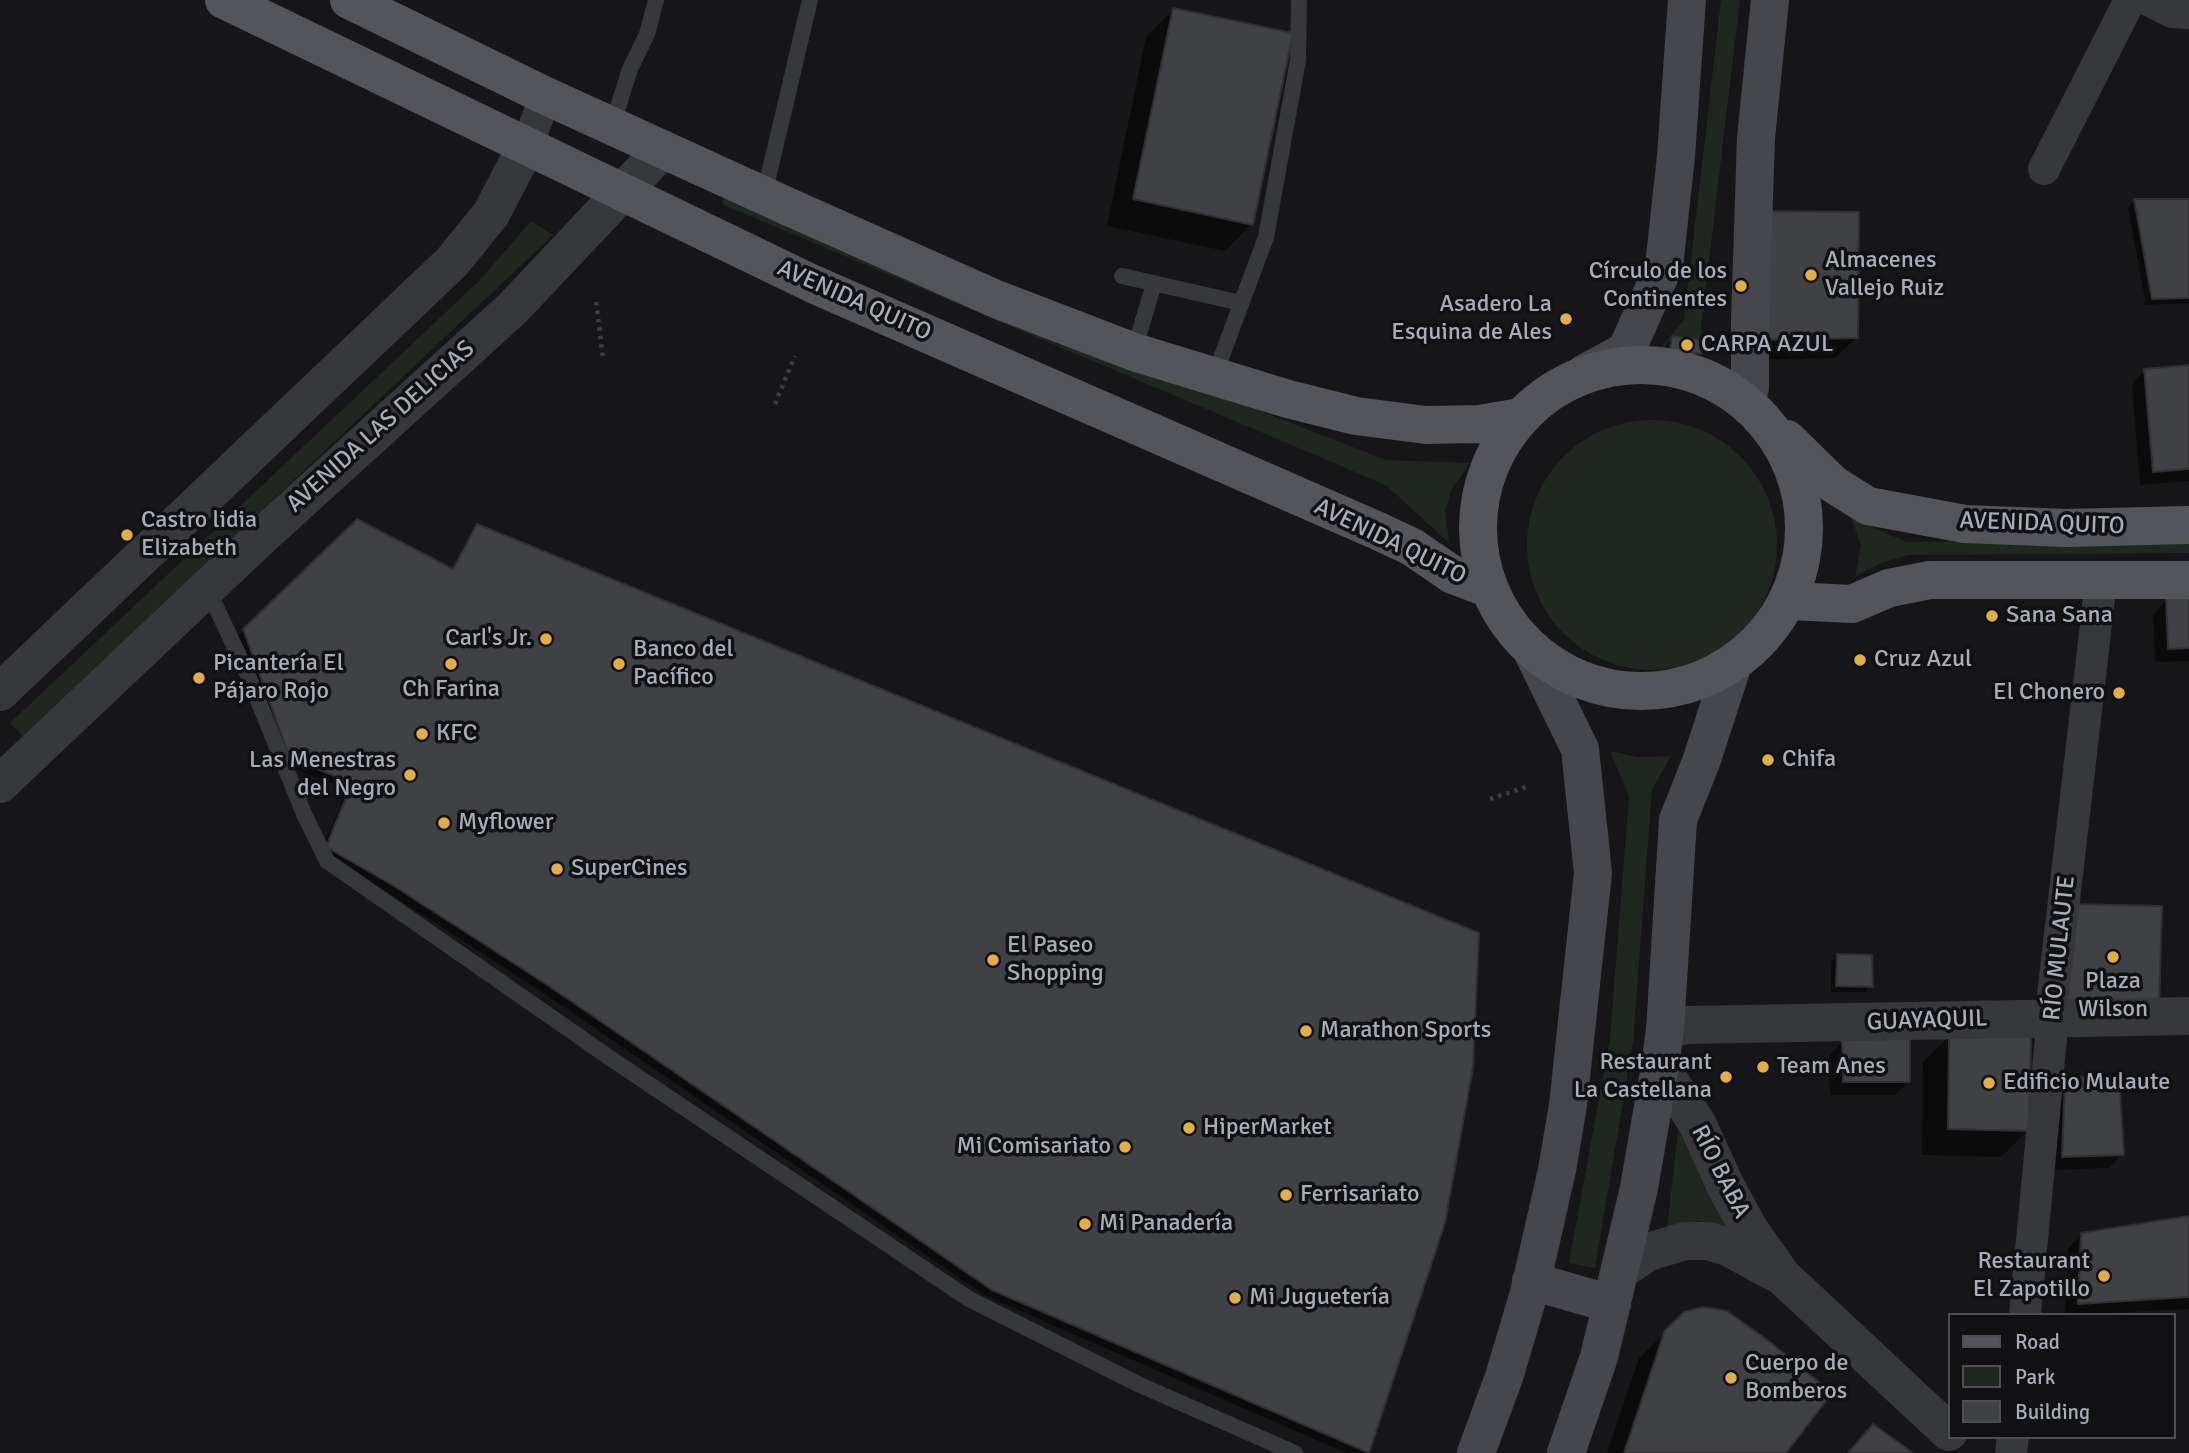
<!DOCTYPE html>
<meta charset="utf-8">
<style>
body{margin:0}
#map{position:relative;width:2189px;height:1453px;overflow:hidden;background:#161618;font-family:Signika,sans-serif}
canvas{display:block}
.legend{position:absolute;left:1948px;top:1313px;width:228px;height:126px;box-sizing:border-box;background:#111113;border:2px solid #4e4f55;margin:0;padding:9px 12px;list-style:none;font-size:21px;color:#a9adb7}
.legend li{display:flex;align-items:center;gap:14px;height:35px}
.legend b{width:35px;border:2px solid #4e4f55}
</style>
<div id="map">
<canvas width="2189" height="1453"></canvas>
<ul class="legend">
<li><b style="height:9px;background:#53555b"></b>Road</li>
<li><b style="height:19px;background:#202721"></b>Park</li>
<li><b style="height:19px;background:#404145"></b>Building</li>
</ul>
</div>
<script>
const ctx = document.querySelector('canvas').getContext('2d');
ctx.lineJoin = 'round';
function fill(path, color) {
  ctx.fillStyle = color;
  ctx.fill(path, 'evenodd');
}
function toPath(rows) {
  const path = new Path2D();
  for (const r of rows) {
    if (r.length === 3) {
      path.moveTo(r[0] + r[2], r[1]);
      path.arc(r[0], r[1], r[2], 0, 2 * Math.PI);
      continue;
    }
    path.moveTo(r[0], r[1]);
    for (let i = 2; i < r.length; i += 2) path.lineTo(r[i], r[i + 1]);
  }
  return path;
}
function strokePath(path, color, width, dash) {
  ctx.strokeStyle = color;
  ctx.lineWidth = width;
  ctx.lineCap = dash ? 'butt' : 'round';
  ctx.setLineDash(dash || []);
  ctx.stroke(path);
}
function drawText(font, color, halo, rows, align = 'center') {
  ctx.font = font + ' Signika,sans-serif';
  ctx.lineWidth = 7;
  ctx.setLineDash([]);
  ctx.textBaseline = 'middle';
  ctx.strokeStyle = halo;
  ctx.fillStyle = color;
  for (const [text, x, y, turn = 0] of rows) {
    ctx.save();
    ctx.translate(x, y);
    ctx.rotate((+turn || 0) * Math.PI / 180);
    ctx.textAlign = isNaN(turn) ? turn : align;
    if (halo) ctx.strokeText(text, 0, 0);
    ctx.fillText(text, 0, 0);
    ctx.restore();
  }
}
fill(toPath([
 [1721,0,1740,0,1701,327,1705,354,1701,354,1661,348,1684,320],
 [725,191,1140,364,1386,460,1470,463,1452,489,1445,510,1449,543,1386,485,722,204],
 [531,221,553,235,23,736,10,723,480,280],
 [1652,545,125],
 [1851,518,1907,542,2189,540,2189,553,1909,555,1881,563,1855,577,1861,545],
 [1610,751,1637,757,1671,756,1652,789,1633,1042,1595,1268,1569,1263,1610,1038,1629,796],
 [1679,1123,1728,1228,1698,1221,1667,1228]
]), '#202721');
fill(toPath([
 [1173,10,1252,224,1225,251,1107,226,1146,37],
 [2189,200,2189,303,2146,305,2128,207,2135,201],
 [1766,213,1856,338,1835,358,1743,360],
 [1673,337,1700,353,1693,360,1665,356,1666,344],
 [2189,367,2189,481,2140,485,2132,384,2145,370],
 [357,521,451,570,471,533,478,526,1443,1223,1367,1453,1346,1453,986,1296,542,992,387,892,320,854,347,789,284,765,237,637],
 [2189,599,2189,661,2155,662,2153,614,2167,600],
 [1837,956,1871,986,1865,992,1831,992,1831,962],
 [1950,1036,2028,1130,2001,1157,1922,1155,1923,1062],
 [1843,1041,1909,1081,1895,1095,1830,1095,1829,1055],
 [2066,1079,2122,1154,2109,1168,2049,1170,2052,1092],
 [2189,1218,2189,1309,2065,1315,2068,1248,2082,1234],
 [1667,1331,1783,1453,1607,1453,1639,1358]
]), '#0007');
const building = toPath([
 [1173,8,1293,33,1253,225,1133,199,1173,8],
 [2134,199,2189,199,2189,298,2152,299,2134,199],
 [1766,211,1859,212,1858,338,1762,340,1766,211],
 [1672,336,1703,340,1701,354,1670,350,1672,336],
 [2189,365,2189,469,2153,472,2144,369,2189,365],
 [357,519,453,569,477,524,1479,933,1473,1067,1445,1223,1369,1453,992,1290,549,986,394,886,326,847,352,783,290,758,243,629,357,519],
 [2189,597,2189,648,2168,649,2166,598,2189,597],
 [2067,904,2162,906,2159,1011,2065,1007,2067,904],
 [1837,954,1872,955,1873,987,1836,986,1837,954],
 [1949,1034,2031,1036,2029,1131,1948,1129,1949,1034],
 [1842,1039,1910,1039,1910,1082,1843,1082,1842,1039],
 [2119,1076,2124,1155,2062,1157,2065,1077,2119,1076],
 [2189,1216,2189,1297,2078,1304,2081,1233,2189,1216],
 [1703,1307,1727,1311,1770,1342,1832,1393,1786,1453,1624,1453,1665,1330,1684,1312,1703,1307],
 [1873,1424,1913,1453,1848,1453,1873,1424]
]);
fill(building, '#404145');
strokePath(building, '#303033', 2);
strokePath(toPath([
 [596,302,603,358],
 [775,404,795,356],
 [1490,799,1529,786]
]), '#3d3f43', 4.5, [3.5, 5]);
strokePath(toPath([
 [612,126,630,69,647,34,656,0],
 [764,195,810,0],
 [1122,276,1241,303],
 [1134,351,1154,283],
 [1214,377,1266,237,1298,60,1299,0],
 [207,588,247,673,304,814,327,861,610,1058,969,1299,1140,1385,1295,1453]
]), '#37383c', 16);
strokePath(toPath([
 [2148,0,2172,12,2189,13],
 [527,145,546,96],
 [2044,169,2130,0],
 [2025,1315,2053,1017,2053,995,2101,581],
 [2011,1453,2013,1437]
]), '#37383c', 32);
strokePath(toPath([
 [0,692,452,262,491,214,527,145],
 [0,784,262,536,513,308,663,149],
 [1665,1030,1687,1025,2189,1016],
 [1660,1066,1698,1125,1726,1187,1749,1229,1782,1276,1949,1432],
 [1620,1271,1648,1252,1685,1241,1708,1241,1728,1247,1774,1272]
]), '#37383c', 38);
strokePath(toPath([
 [1585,373,1626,351,1664,266,1676,156,1687,0],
 [1746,402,1750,388,1750,319,1756,138,1770,0],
 [1531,1281,1612,1304],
 [1476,1453,1504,1377,1529,1293,1557,1170,1568,1105,1593,873,1580,749,1531,649],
 [1566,1453,1599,1357,1639,1188,1660,1066,1665,1030,1678,820,1701,762,1732,667]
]), '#45474c', 38);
strokePath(toPath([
 [224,0,813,284,1378,531,1412,547,1453,575,1490,589],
 [349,0,546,96,789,207,996,299,1134,352,1288,399,1356,416,1426,425,1480,424,1520,417],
 [1641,528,163],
 [1787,439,1833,484,1868,506,1965,524,2066,528,2189,525],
 [1790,601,1852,604,1889,588,1930,580,2189,580]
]), '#53555b', 38);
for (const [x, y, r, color] of [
 [1811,275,7,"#e5ae41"],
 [1741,286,7,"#e5ae41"],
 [1566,319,7,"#e5ae41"],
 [1687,345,7,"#e5ae41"],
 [127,535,7,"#e5ae41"],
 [1992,616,7,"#e5ae41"],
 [546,639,7,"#e5ae41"],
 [1860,660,7,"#e5ae41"],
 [451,664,7,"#e5ae41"],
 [619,664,7,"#e5ae41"],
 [199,678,7,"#e5ae41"],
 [2119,693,7,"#e5ae41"],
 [422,734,7,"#e5ae41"],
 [1768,760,7,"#e5ae41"],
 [410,775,7,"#e5ae41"],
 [444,823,7,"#e5ae41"],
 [557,869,7,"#e5ae41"],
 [2113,957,7,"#e5ae41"],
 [993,960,7,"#e5ae41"],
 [1306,1031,7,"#e5ae41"],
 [1763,1067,7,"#e5ae41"],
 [1726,1077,7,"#e5ae41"],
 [1989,1083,7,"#e5ae41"],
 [1189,1128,7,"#e5ae41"],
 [1125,1147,7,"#e5ae41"],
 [1286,1195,7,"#e5ae41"],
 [1085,1224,7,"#e5ae41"],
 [2104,1276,7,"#e5ae41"],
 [1235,1298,7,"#e5ae41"],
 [1731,1378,7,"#e5ae41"]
]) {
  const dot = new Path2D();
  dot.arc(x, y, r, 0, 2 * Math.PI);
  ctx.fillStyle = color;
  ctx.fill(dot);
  strokePath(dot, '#111113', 2.5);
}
drawText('24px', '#a9adb7', '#111113', [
 ["Almacenes",1825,261],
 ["Vallejo Ruiz",1825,289],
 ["Círculo de los",1727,272,"right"],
 ["Continentes",1727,300,"right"],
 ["Asadero La",1552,305,"right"],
 ["Esquina de Ales",1552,333,"right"],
 ["CARPA AZUL",1701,345],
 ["Castro lidia",141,521],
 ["Elizabeth",141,549],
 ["Sana Sana",2006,616],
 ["Carl's Jr.",532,639,"right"],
 ["Banco del",633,650],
 ["Pacífico",633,678],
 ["Cruz Azul",1874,660],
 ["Picantería El",213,664],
 ["Pájaro Rojo",213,692],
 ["Ch Farina",451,690,"center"],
 ["El Chonero",2105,693,"right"],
 ["KFC",436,734],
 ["Chifa",1782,760],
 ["Las Menestras",396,761,"right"],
 ["del Negro",396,789,"right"],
 ["Myflower",458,823],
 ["SuperCines",571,869],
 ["El Paseo",1007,946],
 ["Shopping",1007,974],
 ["Plaza",2113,982,"center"],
 ["Wilson",2113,1010,"center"],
 ["Marathon Sports",1320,1031],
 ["Restaurant",1712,1063,"right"],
 ["La Castellana",1712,1091,"right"],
 ["Team Anes",1777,1067],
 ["Edificio Mulaute",2003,1083],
 ["HiperMarket",1203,1128],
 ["Mi Comisariato",1111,1147,"right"],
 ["Ferrisariato",1300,1195],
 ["Mi Panadería",1099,1224],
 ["Restaurant",2090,1262,"right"],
 ["El Zapotillo",2090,1290,"right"],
 ["Mi Juguetería",1249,1298],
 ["Cuerpo de",1745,1364],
 ["Bomberos",1745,1392]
], 'left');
drawText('24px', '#a9adb7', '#111113', [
 ["AVENIDA QUITO",854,301,24],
 ["AVENIDA LAS DELICIAS",381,427,-42],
 ["AVENIDA QUITO",2042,524,2],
 ["AVENIDA QUITO",1390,542,26],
 ["RÍO MULAUTE",2060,948,-84],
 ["GUAYAQUIL",1927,1021,-2],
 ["RÍO BABA",1720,1172,63]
]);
</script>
